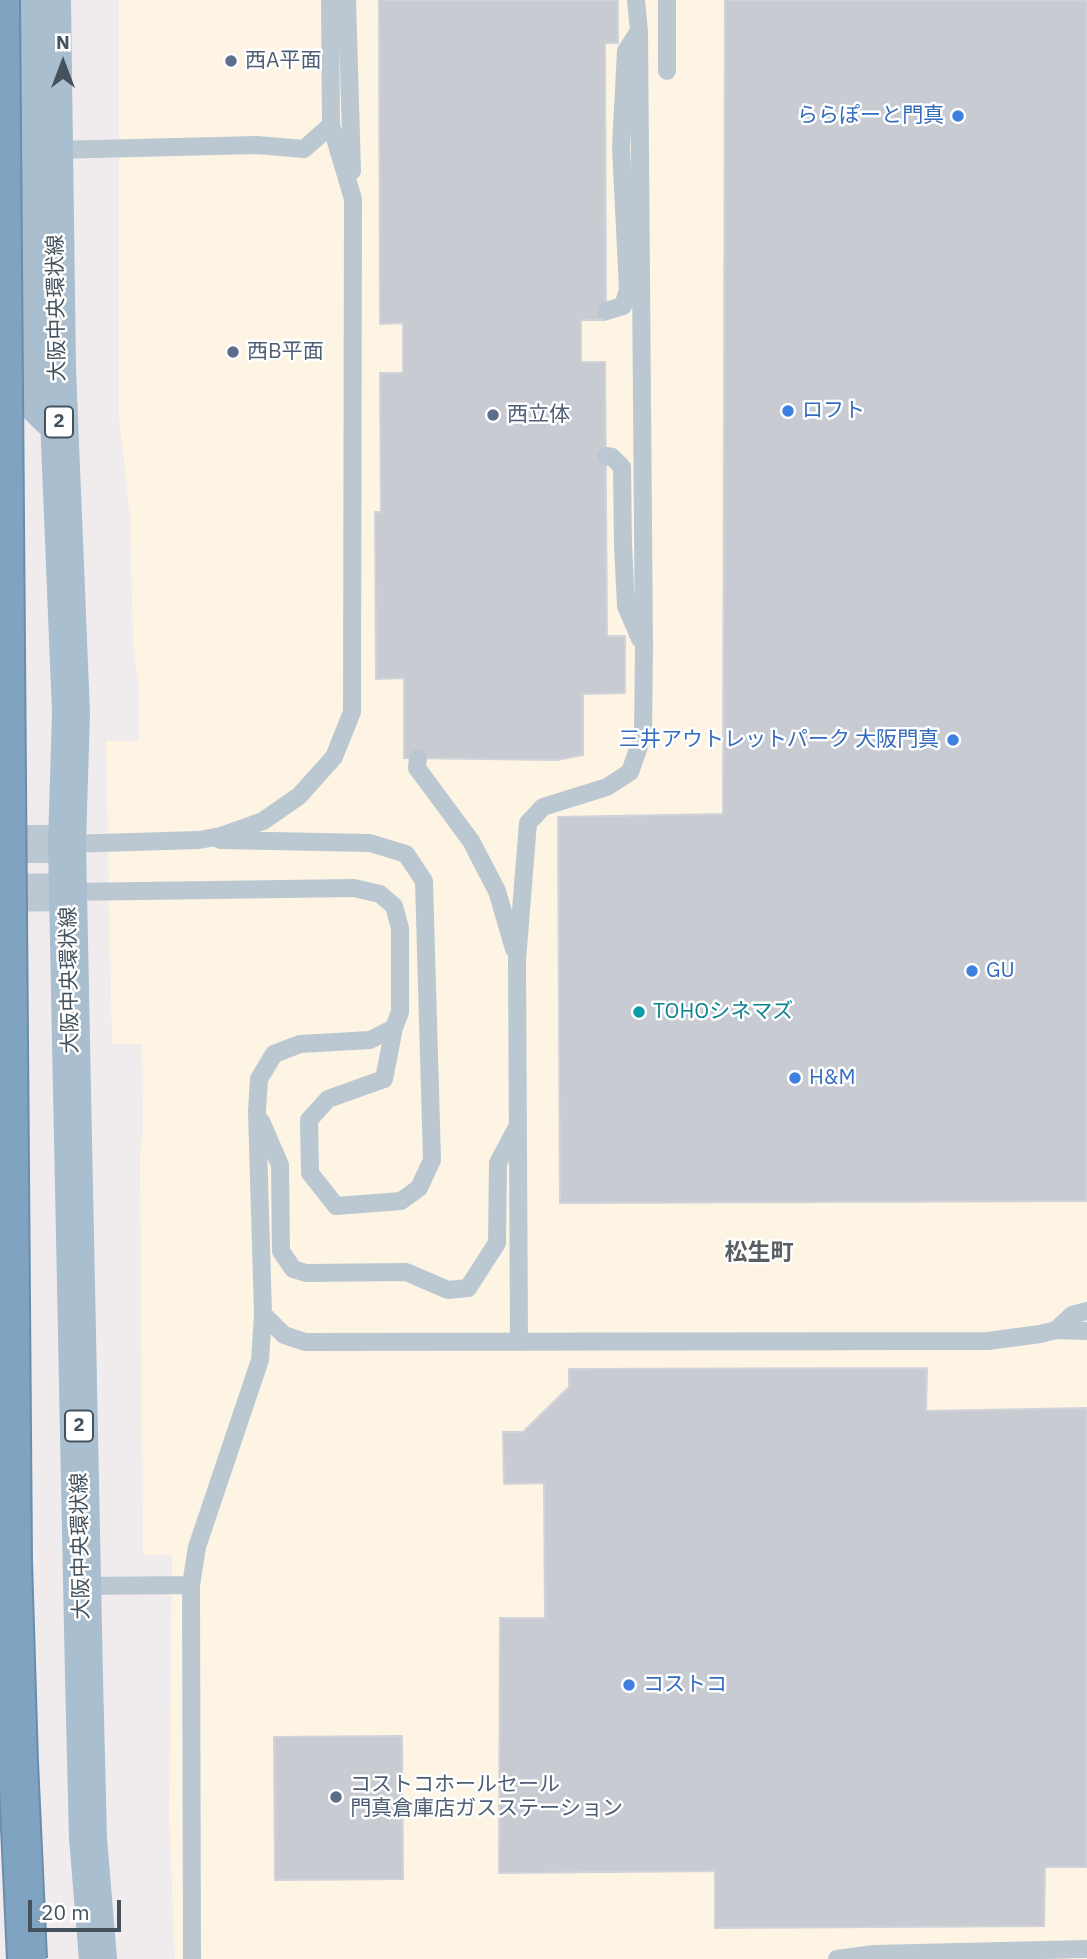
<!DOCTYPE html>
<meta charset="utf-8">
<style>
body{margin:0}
#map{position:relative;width:1087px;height:1959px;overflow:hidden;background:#f0eced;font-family:"IBM Plex Sans",sans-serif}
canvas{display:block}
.north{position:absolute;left:28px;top:28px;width:70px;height:70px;-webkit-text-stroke:5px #fff;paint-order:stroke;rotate:0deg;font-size:19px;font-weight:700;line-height:28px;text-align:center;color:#43525c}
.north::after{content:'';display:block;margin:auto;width:24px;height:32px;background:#43525c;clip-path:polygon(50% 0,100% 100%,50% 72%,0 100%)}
.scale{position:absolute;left:28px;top:1900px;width:93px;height:32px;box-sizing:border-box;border:4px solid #43525c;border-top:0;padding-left:9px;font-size:21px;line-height:24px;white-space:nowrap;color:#43525c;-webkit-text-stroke:5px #fff;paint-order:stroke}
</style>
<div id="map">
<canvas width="1087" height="1959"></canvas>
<div class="north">N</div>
<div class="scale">20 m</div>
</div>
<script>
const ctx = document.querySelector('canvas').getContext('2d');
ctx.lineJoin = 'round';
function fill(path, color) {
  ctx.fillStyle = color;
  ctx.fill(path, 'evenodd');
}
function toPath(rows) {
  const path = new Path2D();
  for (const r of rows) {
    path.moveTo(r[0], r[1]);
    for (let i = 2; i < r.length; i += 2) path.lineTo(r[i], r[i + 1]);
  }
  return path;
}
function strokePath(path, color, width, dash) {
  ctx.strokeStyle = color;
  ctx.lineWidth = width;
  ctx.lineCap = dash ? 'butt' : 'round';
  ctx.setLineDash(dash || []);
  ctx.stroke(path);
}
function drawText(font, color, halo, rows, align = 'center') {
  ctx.font = font + ' "IBM Plex Sans","Noto Sans JP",sans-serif';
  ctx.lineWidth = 5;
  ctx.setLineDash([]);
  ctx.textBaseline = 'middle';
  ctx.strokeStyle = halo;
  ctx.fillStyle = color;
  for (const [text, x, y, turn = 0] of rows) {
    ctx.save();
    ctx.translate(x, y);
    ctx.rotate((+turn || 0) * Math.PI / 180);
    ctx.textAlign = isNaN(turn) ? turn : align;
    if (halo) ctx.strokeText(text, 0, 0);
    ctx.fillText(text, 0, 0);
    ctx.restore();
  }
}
fill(toPath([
 [119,0,1087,0,1087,1959,175,1959,169,1816,172,1555,143,1555,140,1152,143,1131,142,1044,112,1044,106,741,139,741,139,688,133,641,130,517,119,416]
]), '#fdf4e3');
const building = toPath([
 [379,0,618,0,618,43,605,43,606,320,581,320,581,362,605,362,607,636,625,636,625,693,583,694,583,755,557,760,404,758,404,678,376,679,375,512,381,512,380,373,403,373,403,323,380,324,379,0],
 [725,0,1087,0,1087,1201,560,1203,558,817,723,814,725,0],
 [927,1368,926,1411,1087,1408,1087,1867,1045,1867,1044,1926,715,1928,715,1871,499,1873,500,1618,545,1618,544,1483,504,1484,503,1432,523,1432,569,1387,569,1369,927,1368],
 [402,1736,403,1879,275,1880,274,1737,402,1736]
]);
fill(building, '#c8ccd2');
strokePath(building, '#d0d3d9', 2);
strokePath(toPath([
 [347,0,352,171],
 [667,0,667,71],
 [54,150,257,145,304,149,331,125],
 [606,311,623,306,628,290,621,147,626,51,639,31],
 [606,456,612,457,622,467,623,545,626,606,640,639],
 [418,758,417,768,471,841,497,891,514,949],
 [220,840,370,843,406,854,424,881,432,1160,419,1188,401,1201,336,1206,310,1173,309,1120,328,1099,384,1079,394,1028],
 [67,844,199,840,221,836,263,821,299,796,334,757,352,712,353,199,331,125,330,0],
 [68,892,354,888,380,894,394,906,400,928,400,1012,394,1028,370,1040,300,1044,274,1054,259,1079,257,1111,263,1314,284,1335,305,1342,988,1341,1040,1334,1056,1330,1087,1331],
 [261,1121,280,1165,281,1251,293,1269,306,1273,406,1272,448,1290,468,1288,497,1243,498,1163,516,1129],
 [1056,1330,1072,1315,1087,1311],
 [519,1341,517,960,528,823,543,807,607,787,630,772,643,735,644,648,639,31,636,0],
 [82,1586,191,1585],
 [192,1959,191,1585,197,1547,260,1360,263,1314],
 [837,1959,874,1954,1087,1949]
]), '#bbc8d1', 18);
strokePath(toPath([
 [0,844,67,844],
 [0,893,68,892]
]), '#bbc8d1', 38);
strokePath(toPath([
 [23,0,29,368,36,403,51,418],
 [52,0,57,369,71,713,67,844,84,1678,88,1838,98,1959]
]), '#a9becf', 38);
const motorwayBridge = toPath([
 [0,0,12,1560,18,1762,27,1959]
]);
strokePath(motorwayBridge, '#6a8dad', 42, []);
strokePath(motorwayBridge, '#7fa3c1', 38);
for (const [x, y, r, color] of [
 [231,61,7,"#5c6f8a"],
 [958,116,7,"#3f7fe0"],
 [233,352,7,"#5c6f8a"],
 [788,411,7,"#3f7fe0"],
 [493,415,7,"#5c6f8a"],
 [953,740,7,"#3f7fe0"],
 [972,971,7,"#3f7fe0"],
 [639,1012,7,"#0f9aa8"],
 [795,1078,7,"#3f7fe0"],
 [629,1685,7,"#3f7fe0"],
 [336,1797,7,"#5c6f8a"]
]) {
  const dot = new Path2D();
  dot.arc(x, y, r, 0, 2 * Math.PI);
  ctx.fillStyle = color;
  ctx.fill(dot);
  strokePath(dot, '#fff', 2.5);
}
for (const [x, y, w] of [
 [59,422,28],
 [79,1426,28]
]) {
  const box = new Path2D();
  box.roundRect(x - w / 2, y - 15.5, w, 31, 5);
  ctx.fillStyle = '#fff';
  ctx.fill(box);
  strokePath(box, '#43525c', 2);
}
drawText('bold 19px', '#43525c', null, [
 ["2",59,422],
 ["2",79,1426]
]);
drawText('21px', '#4e5e75', '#fff', [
 ["西A平面",245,61],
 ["西B平面",247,352],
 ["西立体",507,415],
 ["コストコホールセール",350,1785],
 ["門真倉庫店ガスステーション",350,1809]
], 'left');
drawText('21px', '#366cbe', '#fff', [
 ["ららぽーと門真",944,116,"right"],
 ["ロフト",802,411],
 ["三井アウトレットパーク 大阪門真",939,740,"right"],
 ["GU",986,971],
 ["H&M",809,1078],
 ["コストコ",643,1685]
], 'left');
drawText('21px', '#43525c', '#fff', [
 ["大阪中央環状線",57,308,-91],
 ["大阪中央環状線",70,980,-91],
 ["大阪中央環状線",81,1546,-91]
]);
drawText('21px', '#0d838f', '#fff', [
 ["TOHOシネマズ",653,1012]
], 'left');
drawText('bold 23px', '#595e63', '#fff', [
 ["松生町",759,1253]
]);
</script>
